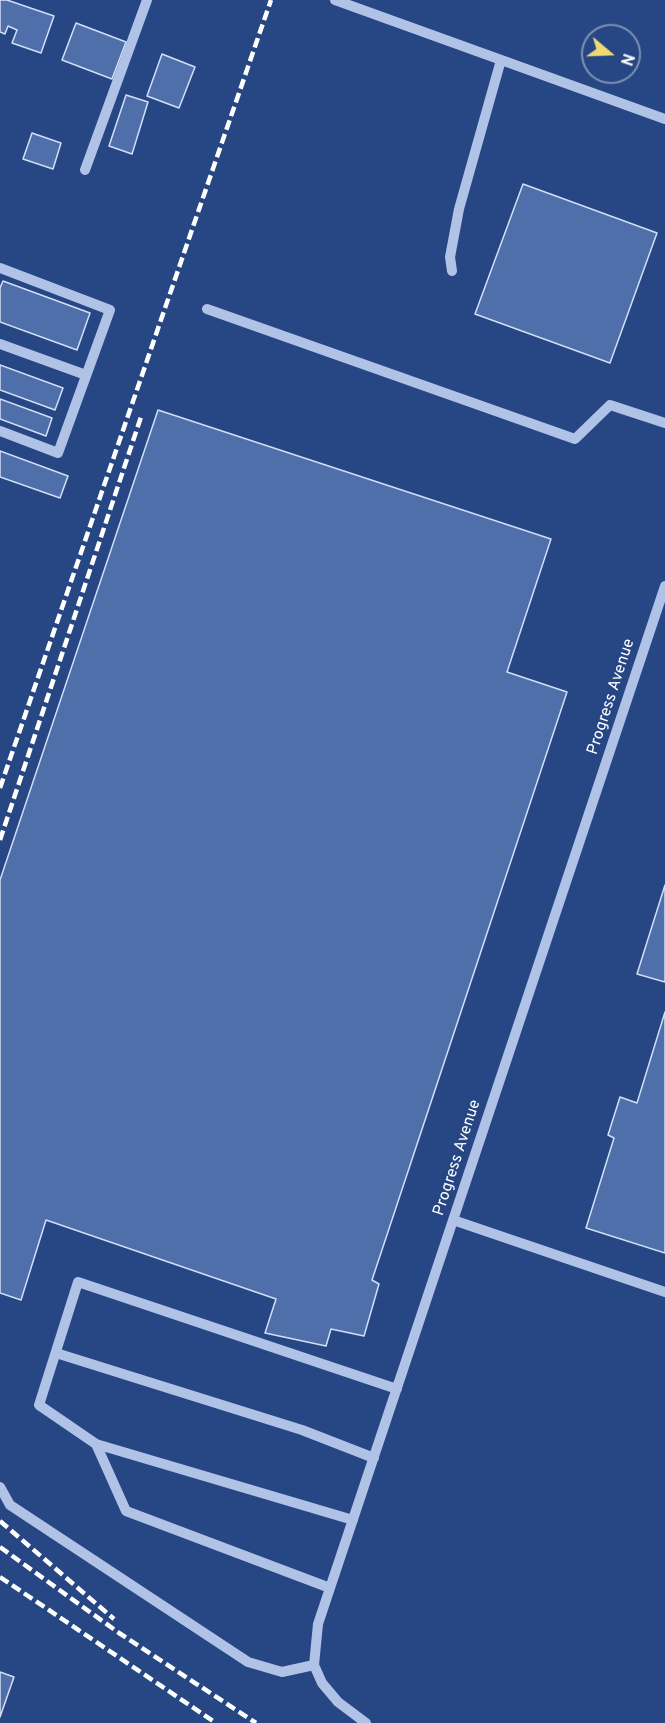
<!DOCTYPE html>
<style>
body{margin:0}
#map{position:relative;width:665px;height:1723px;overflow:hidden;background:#264684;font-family:Overpass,sans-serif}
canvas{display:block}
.north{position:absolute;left:581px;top:24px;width:60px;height:60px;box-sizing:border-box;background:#264684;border:2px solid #7d90b5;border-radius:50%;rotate:109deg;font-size:16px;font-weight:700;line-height:24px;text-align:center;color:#fff}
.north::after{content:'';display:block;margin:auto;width:21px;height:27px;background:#f0d975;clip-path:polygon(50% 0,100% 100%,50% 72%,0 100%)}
</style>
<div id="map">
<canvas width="665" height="1723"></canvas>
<div class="north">N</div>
</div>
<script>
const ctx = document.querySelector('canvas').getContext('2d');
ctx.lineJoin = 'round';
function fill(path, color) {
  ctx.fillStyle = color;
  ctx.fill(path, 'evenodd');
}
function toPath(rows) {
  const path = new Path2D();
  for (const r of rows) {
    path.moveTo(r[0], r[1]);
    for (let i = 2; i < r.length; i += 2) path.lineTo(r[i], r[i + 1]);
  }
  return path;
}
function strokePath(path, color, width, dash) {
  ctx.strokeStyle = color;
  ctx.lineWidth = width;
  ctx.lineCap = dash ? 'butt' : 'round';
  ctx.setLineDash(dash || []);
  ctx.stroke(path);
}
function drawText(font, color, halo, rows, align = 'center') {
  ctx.font = font + ' Overpass,sans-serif';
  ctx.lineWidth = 5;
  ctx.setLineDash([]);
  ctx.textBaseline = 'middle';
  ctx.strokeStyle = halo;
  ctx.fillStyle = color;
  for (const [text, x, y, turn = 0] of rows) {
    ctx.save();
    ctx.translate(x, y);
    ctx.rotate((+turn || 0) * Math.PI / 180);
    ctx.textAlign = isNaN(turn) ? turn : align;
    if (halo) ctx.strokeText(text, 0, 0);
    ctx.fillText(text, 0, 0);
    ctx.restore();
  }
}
const building = toPath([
 [0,0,7,0,54,16,41,53,12,43,17,30,8,26,5,34,0,32,0,0],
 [76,23,126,42,112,79,62,60,76,23],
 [162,54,195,67,179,108,147,96,162,54],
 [126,95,148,102,132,154,109,146,126,95],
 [32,133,61,143,53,169,23,159,32,133],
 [523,184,657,233,610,363,475,314,523,184],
 [3,281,90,313,77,350,0,322,0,288,3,281],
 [0,365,63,388,55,410,0,390,0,365],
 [0,399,52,418,46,436,0,419,0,399],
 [158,410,551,539,507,672,567,692,372,1280,379,1284,364,1336,331,1329,326,1346,265,1333,276,1299,46,1220,21,1300,0,1293,0,880,158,410],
 [0,451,68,476,60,498,0,477,0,451],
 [665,885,665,982,637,974,665,885],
 [665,1012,665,1253,586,1228,614,1138,608,1135,620,1097,637,1103,665,1012],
 [0,1672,14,1677,0,1717,0,1672]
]);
fill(building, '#4f6fab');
strokePath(building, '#d3dff6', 1.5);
strokePath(toPath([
 [335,0,665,119],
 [85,170,147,0],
 [0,268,110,310,58,453,0,431],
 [452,271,450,257,459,209,501,60],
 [207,309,575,439,610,405,665,423],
 [0,344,86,375],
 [453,1220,665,1292],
 [56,1353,302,1430,374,1458],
 [96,1444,353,1520],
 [0,1487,10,1505,248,1662,282,1672,314,1665],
 [330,1588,126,1511,96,1444,39,1405,78,1282,397,1389],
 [366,1723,338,1702,322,1683,314,1665,318,1624,665,586]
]), '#b0c3e7', 10);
strokePath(toPath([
 [0,788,271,0],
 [0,840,141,417],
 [0,1521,114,1619],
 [0,1547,119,1633,256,1723],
 [0,1577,216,1723]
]), '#fff', 4.5, [10, 4.5]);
drawText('16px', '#fff', '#264684', [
 ["Progress Avenue",612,697,-72],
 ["Progress Avenue",458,1158,-72]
]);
</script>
